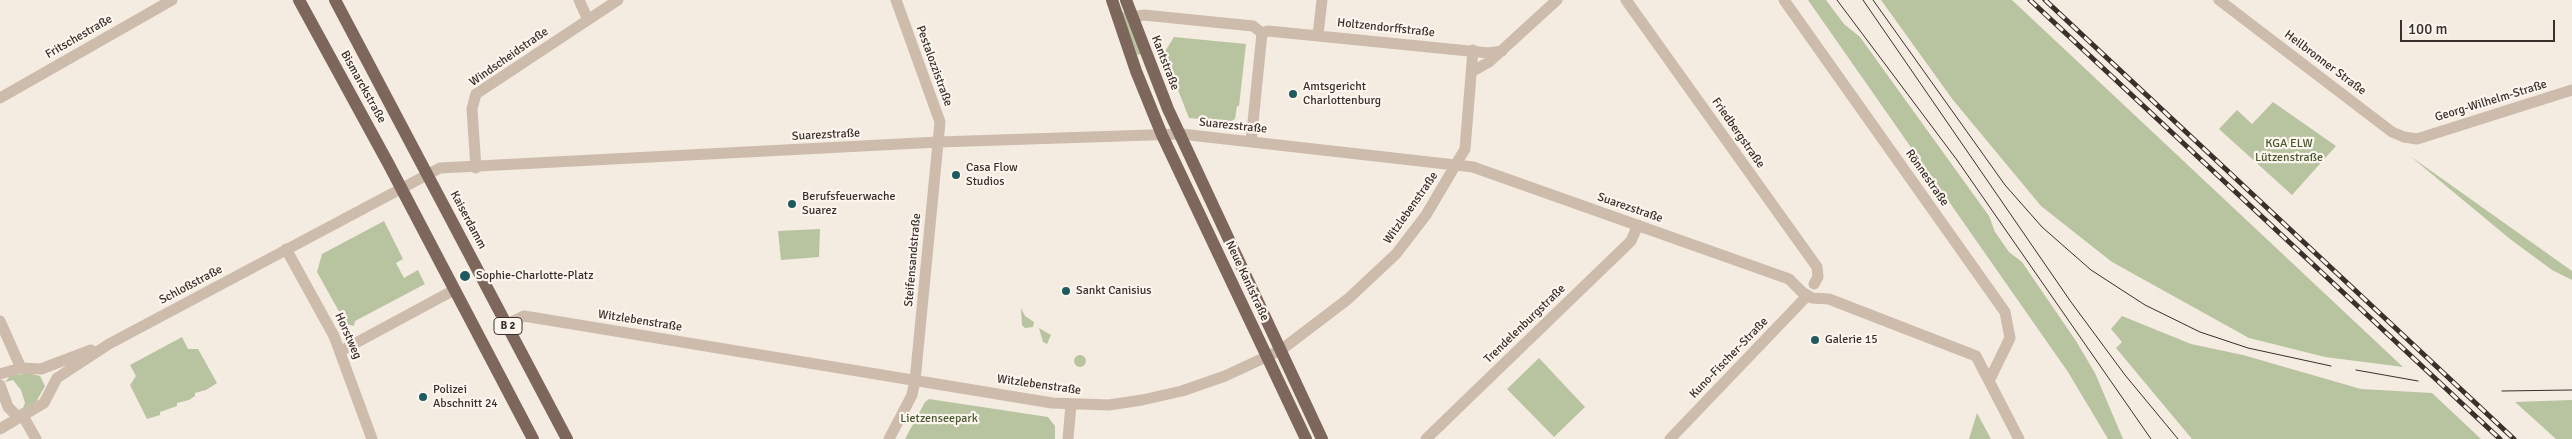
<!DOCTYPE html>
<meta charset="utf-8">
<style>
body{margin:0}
#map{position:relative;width:2572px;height:439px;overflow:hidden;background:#f4ebe1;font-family:Signika,sans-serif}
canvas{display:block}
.scale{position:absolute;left:2400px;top:20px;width:155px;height:22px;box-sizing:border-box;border:2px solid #3b302b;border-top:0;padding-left:6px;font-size:15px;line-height:18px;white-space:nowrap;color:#3b302b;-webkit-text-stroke:4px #fbf5ee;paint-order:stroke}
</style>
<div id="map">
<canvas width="2572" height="439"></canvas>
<div class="scale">100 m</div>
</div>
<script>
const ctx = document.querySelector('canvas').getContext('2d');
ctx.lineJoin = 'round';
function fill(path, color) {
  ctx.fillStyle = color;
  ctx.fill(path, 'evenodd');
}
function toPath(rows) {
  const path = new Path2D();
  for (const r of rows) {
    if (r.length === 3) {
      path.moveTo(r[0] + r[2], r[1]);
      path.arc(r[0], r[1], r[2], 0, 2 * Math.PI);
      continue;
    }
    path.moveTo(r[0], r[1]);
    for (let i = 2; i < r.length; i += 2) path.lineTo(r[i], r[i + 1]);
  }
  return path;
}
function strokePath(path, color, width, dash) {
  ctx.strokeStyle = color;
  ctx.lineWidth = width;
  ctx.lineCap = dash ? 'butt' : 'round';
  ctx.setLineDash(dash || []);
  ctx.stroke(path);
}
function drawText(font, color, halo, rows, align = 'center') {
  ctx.font = font + ' Signika,sans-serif';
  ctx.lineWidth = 4.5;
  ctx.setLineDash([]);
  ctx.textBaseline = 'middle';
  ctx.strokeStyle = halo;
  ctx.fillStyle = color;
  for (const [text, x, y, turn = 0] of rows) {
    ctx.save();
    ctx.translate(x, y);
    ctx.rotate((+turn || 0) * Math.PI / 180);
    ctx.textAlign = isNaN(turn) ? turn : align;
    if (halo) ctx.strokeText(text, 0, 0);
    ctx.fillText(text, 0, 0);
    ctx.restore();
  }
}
fill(toPath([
 [1808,0,1826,0,1844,24,1860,37,1989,216,1995,232,2009,252,2022,262,2076,341,2095,373,2123,439,2108,439,2068,372],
 [1881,0,2012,0,2403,367,2325,357,2249,338,2112,262,2041,206,1953,100],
 [1125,11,1141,54,1137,55,1122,13],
 [1174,37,1246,44,1239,106,1237,106,1235,119,1230,122,1189,118,1176,85,1173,86,1170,79,1173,78,1164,53],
 [2273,102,2336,146,2292,195,2219,129,2237,110,2252,124],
 [2410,156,2572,271,2572,280,2552,270,2510,239],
 [384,221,403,259,396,263,404,278,418,270,425,284,355,321,354,326,346,324,317,272,322,254],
 [820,229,819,257,781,260,778,231],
 [1021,308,1025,316,1034,322,1033,327,1025,328,1022,325],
 [2122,316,2191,344,2243,355,2361,389,2432,393,2481,439,2192,439,2116,348,2122,342,2111,329],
 [1039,328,1051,335,1047,344,1043,342],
 [182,337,188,349,198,349,217,383,206,390,195,393,195,396,189,400,177,403,177,406,160,412,160,415,147,419,130,385,136,376,130,365],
 [1080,361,6],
 [1539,358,1585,407,1554,437,1507,389],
 [28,373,40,376,45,386,36,402,22,410,19,409,23,408,25,403,21,390,13,380,5,382,10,376],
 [929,399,1048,417,1055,426,1055,439,905,439,925,402],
 [2572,400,2572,439,2556,439,2515,402],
 [1977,413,1991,439,1969,439]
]), '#b8c4a0');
strokePath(toPath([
 [579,0,588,20],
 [1626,0,1817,267,1818,277,1814,284],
 [1784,0,2005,312,2010,338,1989,381],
 [2219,0,2392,132,2404,137,2417,139,2572,90],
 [1133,17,1144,15,1253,26,1262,33],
 [1318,35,1322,0],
 [1473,71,1489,62,1557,0],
 [0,98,172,0],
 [1251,142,1262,33,1268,31,1489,53,1502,51],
 [476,168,472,109,476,94,618,0],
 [286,249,334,336,372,439],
 [0,321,21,368],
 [507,324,524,316,1052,403,1109,405,1142,400,1182,391,1225,376,1281,350,1348,299,1396,254,1426,215,1465,149,1473,50],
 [341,351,454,290],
 [0,374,21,368,41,369,91,350],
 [0,385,8,407,16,415,23,416],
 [23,416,36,439],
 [0,429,44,403,57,378,109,344,440,168,938,142,1181,134,1473,167,1789,279,1802,292,1812,298,1829,299,1976,356,2019,439],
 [889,439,912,395,915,381,940,122,896,0],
 [1068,439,1071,404],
 [1426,439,1631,241,1638,225],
 [1670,439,1807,296]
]), '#cdbbac', 11);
strokePath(toPath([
 [299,0,388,163,533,439],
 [335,0,567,439],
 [1112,0,1136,71,1162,135,1306,439],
 [1126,0,1168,109,1322,439]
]), '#7d675c', 12);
strokePath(toPath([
 [1837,0,1957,160,2151,439],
 [1863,0,2071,302,2125,375,2178,439],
 [1873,0,2005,185,2042,227,2091,270,2145,305,2200,332,2248,348,2331,366],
 [2356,370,2418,381],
 [2502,391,2572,390]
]), '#3b302b', 1);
const rail = toPath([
 [2030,0,2500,439],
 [2045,0,2514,439]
]);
strokePath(rail, '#3b302b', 5);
strokePath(rail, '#fbf5ee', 3, [9]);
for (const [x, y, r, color] of [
 [1293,94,5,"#1f5a5e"],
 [956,175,5,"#1f5a5e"],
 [792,204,5,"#1f5a5e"],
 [465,276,6,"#1f5a5e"],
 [1066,291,5,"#1f5a5e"],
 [1815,340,5,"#1f5a5e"],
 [423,397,5,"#1f5a5e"]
]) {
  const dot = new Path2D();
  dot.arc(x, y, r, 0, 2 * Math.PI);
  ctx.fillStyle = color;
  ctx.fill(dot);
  strokePath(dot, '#fbf5ee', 2);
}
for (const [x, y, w] of [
 [508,326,28]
]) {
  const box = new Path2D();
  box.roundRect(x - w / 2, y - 8.5, w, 17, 4);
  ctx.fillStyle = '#fbf5ee';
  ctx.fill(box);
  strokePath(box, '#3b302b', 1);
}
drawText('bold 11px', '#3b302b', null, [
 ["B 2",508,326]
]);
drawText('12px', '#3b302b', '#fbf5ee', [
 ["Holtzendorffstraße",1386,28,6],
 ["Fritschestraße",79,37,-30],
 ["Windscheidstraße",509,57,-35],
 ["Kantstraße",1165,63,69],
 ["Heilbronner Straße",2325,63,37],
 ["Pestalozzistraße",934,66,70],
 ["Bismarckstraße",363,87,61],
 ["Georg-Wilhelm-Straße",2491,101,-17],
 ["Suarezstraße",1233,126,6],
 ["Friedbergstraße",1738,133,55],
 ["Suarezstraße",826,135,-3],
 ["Rönnestraße",1927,178,55],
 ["Witzlebenstraße",1411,208,-55],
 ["Suarezstraße",1630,208,19],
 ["Kaiserdamm",468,220,62],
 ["Steifensandstraße",913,260,-85],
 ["Neue Kantstraße",1247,281,65],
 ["Schloßstraße",191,285,-28],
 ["Witzlebenstraße",640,321,9],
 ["Trendelenburgstraße",1525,324,-44],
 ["Horstweg",348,336,66],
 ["Kuno-Fischer-Straße",1729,358,-46],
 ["Witzlebenstraße",1039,385,8]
]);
drawText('12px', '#3b302b', '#fbf5ee', [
 ["Amtsgericht",1303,87],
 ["Charlottenburg",1303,101],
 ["Casa Flow",966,168],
 ["Studios",966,182],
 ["Berufsfeuerwache",802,197],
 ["Suarez",802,211],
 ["Sophie-Charlotte-Platz",476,276],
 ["Sankt Canisius",1076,291],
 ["Galerie 15",1825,340],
 ["Polizei",433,390],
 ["Abschnitt 24",433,404]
], 'left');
drawText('12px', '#4a5a2e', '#fbf5ee', [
 ["KGA ELW",2289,144],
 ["Lützenstraße",2289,158],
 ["Lietzenseepark",939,419]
]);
</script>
